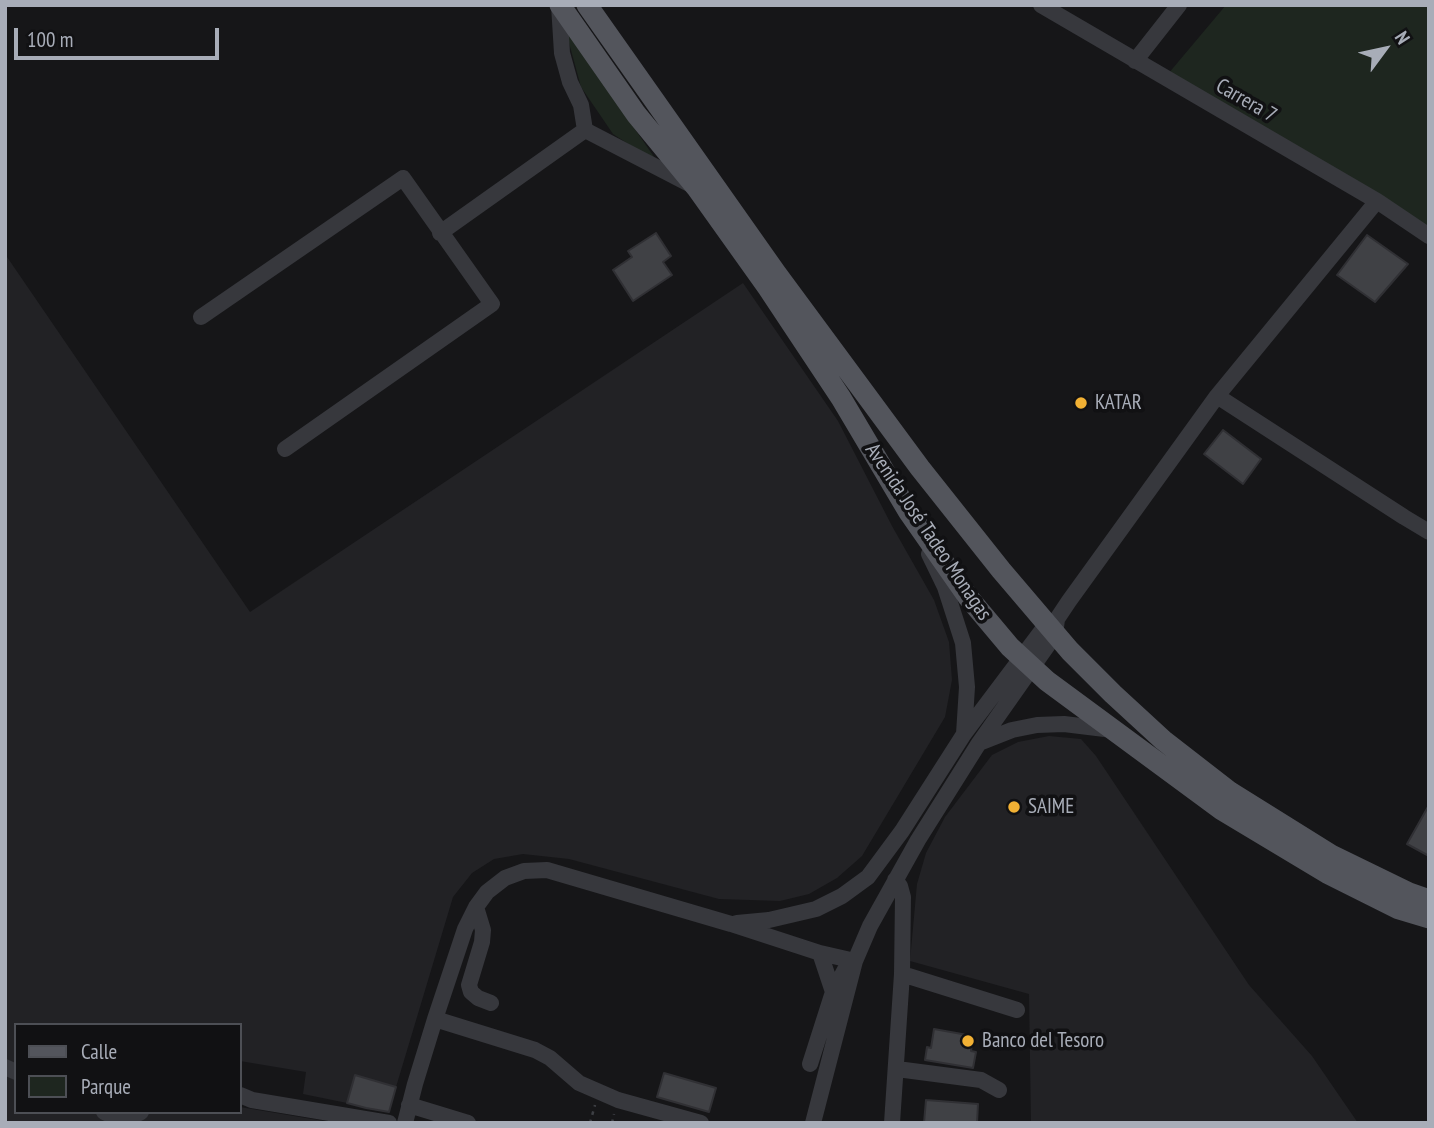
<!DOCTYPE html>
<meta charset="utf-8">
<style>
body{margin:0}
#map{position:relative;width:1434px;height:1128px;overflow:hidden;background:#161618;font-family:"PT Sans Narrow",sans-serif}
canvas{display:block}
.frame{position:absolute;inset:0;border:7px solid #a8adb8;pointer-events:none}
.legend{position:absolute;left:14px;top:1023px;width:228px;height:91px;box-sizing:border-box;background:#111113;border:2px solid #4d4f55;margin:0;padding:9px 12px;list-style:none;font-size:21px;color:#a8adb8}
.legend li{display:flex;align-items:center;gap:14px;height:35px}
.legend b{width:35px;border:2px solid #4d4f55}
.north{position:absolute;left:1350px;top:14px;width:70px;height:70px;-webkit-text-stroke:5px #111113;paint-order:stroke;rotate:57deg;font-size:19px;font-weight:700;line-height:28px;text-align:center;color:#a8adb8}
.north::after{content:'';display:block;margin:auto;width:24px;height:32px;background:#a8adb8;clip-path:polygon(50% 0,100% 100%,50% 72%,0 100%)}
.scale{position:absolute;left:14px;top:28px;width:205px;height:32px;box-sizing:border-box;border:4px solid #a8adb8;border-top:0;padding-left:9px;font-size:21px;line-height:24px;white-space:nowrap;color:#a8adb8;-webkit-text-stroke:5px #111113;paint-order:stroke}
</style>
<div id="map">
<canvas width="1434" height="1128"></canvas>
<div class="frame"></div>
<ul class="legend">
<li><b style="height:9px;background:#53555c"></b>Calle</li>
<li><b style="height:19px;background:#1e261f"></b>Parque</li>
</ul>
<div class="north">N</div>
<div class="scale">100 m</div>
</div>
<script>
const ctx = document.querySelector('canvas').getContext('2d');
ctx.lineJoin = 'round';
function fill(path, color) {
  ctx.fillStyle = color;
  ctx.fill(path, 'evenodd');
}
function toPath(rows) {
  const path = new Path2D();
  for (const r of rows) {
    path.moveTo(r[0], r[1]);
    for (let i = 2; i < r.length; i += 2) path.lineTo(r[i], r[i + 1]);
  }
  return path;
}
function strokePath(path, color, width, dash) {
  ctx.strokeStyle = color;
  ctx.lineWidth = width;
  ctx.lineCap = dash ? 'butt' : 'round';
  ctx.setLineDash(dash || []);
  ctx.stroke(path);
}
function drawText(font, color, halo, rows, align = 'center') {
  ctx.font = font + ' "PT Sans Narrow",sans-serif';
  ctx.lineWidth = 7;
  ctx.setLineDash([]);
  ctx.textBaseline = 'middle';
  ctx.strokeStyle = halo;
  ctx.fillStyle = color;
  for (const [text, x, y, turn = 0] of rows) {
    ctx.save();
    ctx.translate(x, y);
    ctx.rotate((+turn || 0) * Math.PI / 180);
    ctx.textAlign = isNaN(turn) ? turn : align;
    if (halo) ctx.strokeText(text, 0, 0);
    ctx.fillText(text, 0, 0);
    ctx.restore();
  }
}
fill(toPath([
 [5,254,250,612,743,283,838,421,892,526,934,600,949,642,952,680,945,717,862,856,837,878,809,894,780,901,719,899,569,859,523,854,494,859,472,873,453,897,396,1087,355,1075,347,1103,303,1094,306,1072,240,1061,240,1025,16,1025,16,1112,240,1112,240,1107,336,1123,5,1123],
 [1049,736,1081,739,1096,756,1249,985,1312,1056,1358,1123,1031,1123,1029,994,910,961,917,884,926,853,945,817,992,755,1018,742]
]), '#222225');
fill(toPath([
 [1226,5,1429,5,1429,229,1168,74],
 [565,28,659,164,613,134,581,87]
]), '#1e261f');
const building = toPath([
 [656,233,671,256,663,262,672,275,633,301,613,270,632,257,628,251,656,233],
 [1367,235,1408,264,1375,302,1337,275,1367,235],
 [1223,430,1261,459,1243,484,1204,454,1223,430],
 [1429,805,1429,856,1407,844,1429,805],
 [934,1029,973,1036,971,1051,976,1052,973,1068,925,1060,927,1047,931,1048,934,1029],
 [664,1073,716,1088,709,1112,657,1097,664,1073],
 [355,1075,396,1087,389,1112,366,1108,347,1103,355,1075],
 [926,1100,978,1104,977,1123,924,1123,926,1100]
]);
fill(building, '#404145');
strokePath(building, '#303034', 2);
strokePath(toPath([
 [590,1123,595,1105],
 [612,1123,614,1114]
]), '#3d3f44', 2.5, [3.5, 5]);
strokePath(toPath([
 [559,5,562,53,570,82,581,105,585,130,693,186],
 [1041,5,1377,201,1429,236],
 [1135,61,1179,5],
 [440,233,585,130],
 [201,317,403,178,492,304,285,449],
 [1217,396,1404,517,1429,532],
 [929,554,945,587,963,643,967,687,964,734],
 [979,743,1012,730,1037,725,1064,724,1113,730],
 [476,907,483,930,482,942,469,985,471,992,478,998,491,1003],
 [737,923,769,920,816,909,842,896,868,877,902,831,964,734,1046,625,1055,620],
 [820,953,833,992],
 [902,974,1017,1010],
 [435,1019,535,1050,550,1058,579,1083,618,1100,701,1123],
 [810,1064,833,992,849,962],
 [5,1067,16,1072],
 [897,1069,981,1080,999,1090],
 [240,1095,252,1100,389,1123],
 [409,1105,468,1123],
 [104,1112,128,1123],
 [123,1121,141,1112],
 [405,1123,415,1084,435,1019,465,929,476,907,487,892,505,878,524,871,547,870,731,924,820,953,855,961],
 [813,1123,855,961,870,926,918,840,979,743,1055,635,1057,619,1069,601,1217,396,1377,201],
 [892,1123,902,974,903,897,900,886,895,880]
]), '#37383d', 16);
strokePath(toPath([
 [560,5,636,114,696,187,768,288,841,398,908,511,968,597,1010,647,1047,681,1222,810,1327,873,1399,909,1429,918],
 [587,5,776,273,920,468,1001,570,1070,651,1113,694,1163,740,1230,792,1331,855,1409,893,1429,900]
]), '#53555c', 21);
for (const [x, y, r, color] of [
 [1081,403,7,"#f2b134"],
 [1014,807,7,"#f2b134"],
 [968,1041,7,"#f2b134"]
]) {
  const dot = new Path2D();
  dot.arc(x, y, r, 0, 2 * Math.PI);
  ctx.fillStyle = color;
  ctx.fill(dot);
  strokePath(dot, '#111113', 2.5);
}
drawText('21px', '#a8adb8', '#111113', [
 ["Carrera 7",1246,101,30],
 ["Avenida José Tadeo Monagas",928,532,56]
]);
drawText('21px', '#a8adb8', '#111113', [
 ["KATAR",1095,403],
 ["SAIME",1028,807],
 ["Banco del Tesoro",982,1041]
], 'left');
</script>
